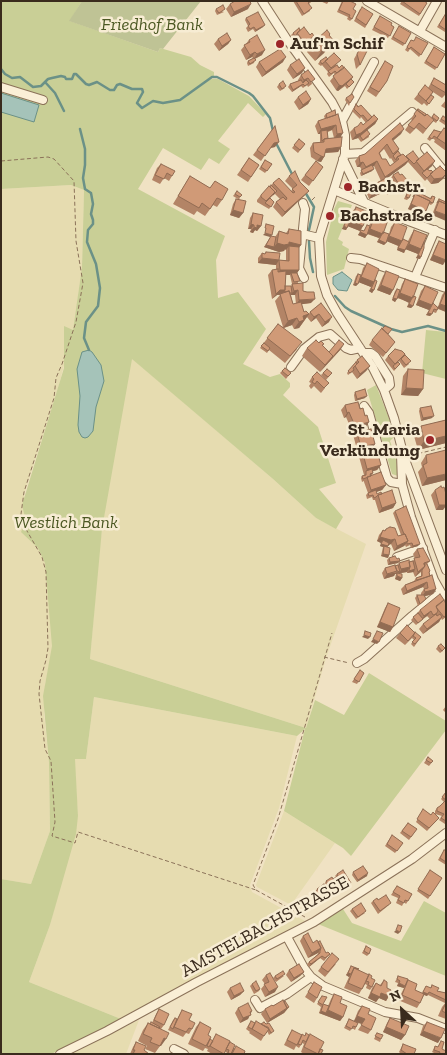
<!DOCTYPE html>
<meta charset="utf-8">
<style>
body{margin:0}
#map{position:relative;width:447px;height:1055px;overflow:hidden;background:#f0e2c3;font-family:"Zilla Slab",serif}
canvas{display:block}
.frame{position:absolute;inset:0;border:2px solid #3a2b1d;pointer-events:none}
.north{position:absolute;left:377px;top:985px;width:50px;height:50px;-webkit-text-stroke:4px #f7ecd3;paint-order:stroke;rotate:335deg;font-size:14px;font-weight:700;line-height:20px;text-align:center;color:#3a2b1d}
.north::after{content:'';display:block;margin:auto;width:18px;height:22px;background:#3a2b1d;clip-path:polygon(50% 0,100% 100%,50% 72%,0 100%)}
</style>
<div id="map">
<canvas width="447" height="1055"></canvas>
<div class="frame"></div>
<div class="north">N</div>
</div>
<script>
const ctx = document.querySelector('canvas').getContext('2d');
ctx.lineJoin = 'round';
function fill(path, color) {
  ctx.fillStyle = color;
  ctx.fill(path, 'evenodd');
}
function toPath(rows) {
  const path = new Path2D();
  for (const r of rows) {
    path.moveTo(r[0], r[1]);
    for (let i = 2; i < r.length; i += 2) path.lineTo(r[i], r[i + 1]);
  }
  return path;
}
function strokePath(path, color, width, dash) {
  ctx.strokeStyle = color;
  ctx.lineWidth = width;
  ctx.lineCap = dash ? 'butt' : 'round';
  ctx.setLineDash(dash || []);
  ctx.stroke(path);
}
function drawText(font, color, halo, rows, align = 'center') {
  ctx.font = font + ' "Zilla Slab",serif';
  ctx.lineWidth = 5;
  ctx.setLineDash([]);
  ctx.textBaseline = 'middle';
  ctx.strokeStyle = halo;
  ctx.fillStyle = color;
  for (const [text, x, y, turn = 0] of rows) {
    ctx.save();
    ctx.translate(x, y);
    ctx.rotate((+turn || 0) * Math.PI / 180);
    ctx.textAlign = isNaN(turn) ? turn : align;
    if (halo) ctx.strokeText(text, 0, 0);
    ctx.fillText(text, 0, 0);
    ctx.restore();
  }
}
fill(toPath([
 [71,185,84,190,82,267,77,304,73,330,59,385,24,495,46,562,52,630,52,651,45,685,44,714,49,763,50,831,31,884,1,879,1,189],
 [126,353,273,479,316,518,366,544,326,658,306,728,90,659,99,552],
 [94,697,297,736,279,808,250,885,252,892,305,921,121,1019,29,982,50,925,78,816,74,758,86,759],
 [284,811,335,843,291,905,257,887,256,885],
 [139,1020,126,1054,69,1054,85,1046]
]), '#e6dcb0');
fill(toPath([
 [1,1,82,1,70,21,158,52,160,48,191,57,200,65,214,72,214,76,208,80,212,79,218,79,249,96,266,114,263,117,248,103,218,141,230,149,219,164,209,158,201,170,163,148,138,189,225,236,216,260,218,298,238,292,266,329,243,364,270,377,280,374,290,383,290,387,283,395,318,427,336,483,319,489,343,517,336,529,316,518,273,479,132,359,102,529,90,659,306,728,315,700,344,715,369,673,446,721,446,730,351,856,343,848,284,811,305,729,297,736,94,697,86,759,75,759,78,816,76,834,50,925,29,982,121,1019,84,1039,51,1054,1,1054,1,879,31,884,50,831,49,763,43,696,52,646,45,563,38,548,21,532,26,521,22,505,64,368,64,326,73,330,82,267,84,190,71,185,1,189],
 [338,201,352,205,338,239,343,242,342,245,349,249,344,269,327,275,326,242,334,209],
 [426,330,446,332,446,379,422,373],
 [376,385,392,426,394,437,390,441,396,458,398,476,392,474,367,390],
 [424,901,446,913,446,976,318,924,343,909,352,923,401,941]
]), '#c9cf96');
fill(toPath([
 [82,1,201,1,163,49,160,48,158,52,69,21]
]), '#bfc395');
const water = toPath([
 [1,93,39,105,34,122,1,112,1,93],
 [342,272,352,280,347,291,338,290,333,284,333,277,342,272],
 [89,350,92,352,101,365,104,381,96,407,93,431,88,437,85,438,82,437,79,432,78,425,80,396,77,369,82,352,89,350]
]);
fill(water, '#a5c3b9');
strokePath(water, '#6b9187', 1);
strokePath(toPath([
 [1,69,5,74,12,78,20,77,33,87,41,86,48,79,52,78,61,76,65,77,66,79,72,79,74,74,76,74,86,84,89,85,97,82,110,90,114,90,117,85,120,84,132,89,142,89,143,92,137,103,142,108,153,101,163,103,180,100,212,77,217,77,249,93,253,96,270,118,273,131],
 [45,82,55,93,64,111],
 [80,129,85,149,85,165,83,178,85,189,91,193,93,204,91,214,93,220,93,224,88,230,87,242,96,264,100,288,98,306,86,322,84,338,89,350],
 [276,143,293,176],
 [305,192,314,207,309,230],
 [309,241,310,258,313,272],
 [335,296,345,307,351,311,391,329,402,332,428,326,446,331]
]), '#6b9187', 2.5);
const minor = toPath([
 [262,1,286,38,332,102,342,121,345,135,345,154,319,238,321,276,327,295,337,313,373,368,384,390,394,418,404,457,446,570],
 [367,1,446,47],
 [420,31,437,1],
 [1,87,43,100],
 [342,121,374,62],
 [425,148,446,174],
 [345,154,363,153,412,112],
 [343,159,364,202],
 [334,190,406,220,446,235],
 [303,203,305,209,299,268,304,278],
 [302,234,319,238],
 [351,258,360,259,446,288],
 [415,277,435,230],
 [364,353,371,353,375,356,389,378,390,385,384,390],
 [291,367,304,349,319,337,330,334,346,348,351,350,360,348],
 [364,406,369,413,387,478,391,482,402,484],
 [401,454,402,484,411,517,434,580,446,601],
 [397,557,423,548],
 [357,663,364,659,412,616,440,593],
 [287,937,304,968,311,977,323,986,385,1012,418,1018,446,1029],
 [255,1000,260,1008,287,994,311,977],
 [174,1049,184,1054],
 [60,1054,107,1031,197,982,314,922,412,859,446,833]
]);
strokePath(minor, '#8b7259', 10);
strokePath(toPath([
 [1,161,48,157,54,159,74,181,76,241,83,283,76,322,62,364,56,378,54,398,24,492,21,514,23,524,42,557,46,572,48,648,46,660,40,681,39,694,45,749,51,761,55,822,52,836,75,843,78,832,256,890],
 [312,200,316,196],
 [412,455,446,447],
 [324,657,349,663],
 [305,917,256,890,253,885,278,819,332,633]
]), '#8b7259', 1, [4, 2.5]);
strokePath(minor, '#faefd6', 8);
fill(toPath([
 [293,1,312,1,309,4,310,11,302,16],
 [320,1,329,1,327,4],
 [342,1,350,1,353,9,352,19,350,21,347,19,348,17,337,12],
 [402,1,427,3,419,16,400,4],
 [230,4,248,9,231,17,226,9],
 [216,9,224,12,217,15,215,11],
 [360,9,373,14,365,28,354,21],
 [446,13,446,31,445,32,437,27],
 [380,16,394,27,388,38,372,30],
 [246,18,263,27,255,32,253,29,248,32,246,28,248,26,245,20],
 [399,26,411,33,403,46,391,39],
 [299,28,311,41,302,48,291,35],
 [329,35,333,40,324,53,315,61,307,52,317,39],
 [218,39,231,40,228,44,219,51,214,44],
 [249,40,262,55,255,59,254,63,248,66,247,63,248,61,253,58,252,57,246,60,241,50],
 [411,40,414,41,428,43,419,57,410,49,408,52,405,50],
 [363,43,360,65,356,69,354,59],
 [332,46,338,46,332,51,330,48],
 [434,47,445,54,435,70,424,63],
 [328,59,353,77,351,80,354,82,347,89,345,86,338,91,336,90,330,81,335,75,334,73,329,77,327,74,328,72,322,65,321,66,318,64,320,61],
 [385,61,387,81,376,97,367,91],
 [259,62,283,62,262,77,256,67],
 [290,65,302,73,293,79,287,70],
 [308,70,312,84,308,87,307,85,303,88,301,86,292,92,288,87,290,84,298,81,298,80,301,75],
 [434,78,446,85,446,94,442,98,433,92,431,95,434,97,427,106,424,103,422,105,414,99,418,94,428,88],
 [279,84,285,88,280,91,277,87],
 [298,97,311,99,308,104,299,110,294,102],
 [346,98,350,103,349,106,345,100],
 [446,100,446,109,441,106],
 [356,104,372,117,378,119,375,124,367,130,369,137,361,142,358,138,352,140,350,132,354,128,363,125,366,123,361,117,360,119,352,111],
 [335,110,340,137,341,147,338,152,325,153,324,157,321,162,317,161,311,157,310,148,313,143,320,142,320,134,318,134,315,126,318,121,325,119,324,116,326,114],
 [332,130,334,138,328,138,328,132],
 [414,114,431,118,434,114,439,118,436,123,433,121,423,134,416,128,410,134,405,130,412,120,411,119],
 [443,116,446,118,446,124,445,125,439,121],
 [275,126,275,147,270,148,261,161,253,155],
 [434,130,441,132,446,130,446,151,434,142,435,140,432,138,430,141,427,139],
 [401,134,393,141,399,149,398,151,401,155,406,157,419,159,432,166,428,169,430,171,433,172,444,178,438,183,431,184,427,179,425,181,408,162,405,165,386,179,387,182,394,190,392,192,387,195,386,191,369,199,366,191,369,187,381,181,374,166,372,167,372,171,361,176,360,173,362,170,360,167,357,167,355,161,359,156,365,154],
 [384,149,390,159,391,158,394,163,390,166,382,159,380,153],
 [299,139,305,144,298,153,292,148],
 [249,158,259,165,248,182,237,175],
 [265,160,272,164,265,173,259,169],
 [316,161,323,167,309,186,301,180],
 [161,164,172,176,169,181,164,178,160,184,152,180,157,168],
 [393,175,405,183,405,188,400,191,391,178],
 [190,176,210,188,215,181,222,200,217,207,213,205,205,216,197,211,194,215,173,204],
 [289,176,305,195,282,217,273,207,276,202,280,199,275,194,270,198,274,202,269,209,257,202,257,200,261,195,270,187,273,183,291,191,293,189,285,181],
 [408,190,409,198,407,200,404,199],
 [237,191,240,197,239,200,243,213,239,218,230,215,233,204,236,199,238,199,233,196],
 [416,191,430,198,432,196,433,203,431,205,429,204,426,211,423,215,408,209],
 [439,199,446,202,432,215,437,202],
 [356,207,363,226,360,231,348,226,346,230,342,229,348,214,350,211,352,212],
 [253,213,261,226,257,231,255,230,253,233,250,232,251,229,248,229,250,218],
 [375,215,383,232,389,234,391,227,395,222,403,239,408,241,411,235,414,230,424,242,420,259,416,258,418,254,406,249,404,253,397,250,398,246,387,241,384,245,377,242,379,238,367,234,365,238,358,235,361,230,364,231,367,225,369,226,372,219],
 [289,229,301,245,299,247,299,270,297,273,298,283,311,303,301,304,304,312,309,314,310,312,321,303,329,322,322,327,316,318,311,322,307,317,299,328,294,329,292,325,284,328,297,349,285,363,269,350,267,353,260,348,278,324,283,327,275,301,280,295,277,295,272,299,268,275,272,270,276,270,276,265,258,263,258,258,262,253,265,254,266,252,279,260,286,260,286,250,285,249,284,251,279,252,264,247,271,236,275,237,279,231,286,233],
 [286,275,290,275,292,284,291,286,285,286],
 [291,295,295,295,296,304,293,304],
 [439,241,443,265,430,260,436,246],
 [367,263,375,280,374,290,372,293,369,291,371,287,359,282,356,286,353,285,356,276,358,274,361,275,363,268],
 [386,271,393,290,390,295,377,290,383,276],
 [405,279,413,296,413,306,411,308,407,307,409,302,397,298,395,302,392,300,395,291,397,289,400,290,402,284],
 [425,286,433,303,438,307,442,295,446,290,446,312,438,309,436,313,433,312,430,316,426,315,429,310,416,305,421,291],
 [388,334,395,342,383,357,369,345,372,340],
 [319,343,329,352,341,349,320,372,302,356,307,348],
 [405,355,409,364,404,368,399,361,398,362,400,364,394,371,385,360,388,356],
 [357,360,370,366,366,371,357,379,352,372,348,375,347,373],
 [408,369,423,389,418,396,401,395,403,376],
 [282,371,289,375,286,379,280,373],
 [323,373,332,373,326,380,321,375],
 [312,377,325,388,321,393,314,386,311,389,309,386,311,383,309,382],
 [355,392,365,398,355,401,354,395],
 [345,405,366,427,361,428,362,432,375,444,372,449,367,450,368,453,381,465,377,470,373,471,373,473,372,475,386,485,382,490,376,492,377,494,382,494,396,503,393,508,379,513,375,500,373,500,372,497,367,499,366,495,368,493,364,482,364,481,362,482,361,478,362,476,364,475,352,431,346,417,344,418,341,410],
 [420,408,432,418,421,421,419,411],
 [446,420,446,443,418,450,414,436,421,426],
 [426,455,446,480,422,486,418,472,422,467,421,463],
 [435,490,443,510,436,510,431,495],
 [395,511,418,546,411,548,410,545,406,547,405,545,404,546,394,551,391,544,389,545,387,547,389,555,388,558,381,556,383,547,380,546,381,543,377,541,379,535,383,530,385,531,386,529,398,536,401,535,393,513],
 [417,549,430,561,427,564,430,571,429,573,436,589,433,594,425,596,424,601,418,606,415,598,417,595,421,595,421,593,424,589,423,587,403,595,401,589,405,585,414,581,416,578,421,576,421,572,415,577,413,572,407,573,407,572,400,573,402,578,400,581,395,579,396,574,395,574,394,576,384,579,382,573,385,568,398,565,399,563,413,561,415,558,413,554],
 [389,558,400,561,398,563,388,565,387,560],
 [442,602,446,604,446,617,442,620,441,618,439,622,423,634,419,629,423,624,430,619,427,616,416,625,411,620,420,610],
 [388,603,393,627,390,632,377,627,385,608],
 [400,633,415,633,421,637,414,647,411,644,414,640,412,638,405,645,396,638],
 [438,646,443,651,440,653,436,649],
 [360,670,364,673,357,684,352,682],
 [446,706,446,713,443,710],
 [428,757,433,761,429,766,424,763],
 [446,792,446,823,445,824,439,820,442,816,435,814,435,811,437,808,440,806,444,802,441,799],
 [423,809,431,815,439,818,427,831,416,822],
 [408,823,417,829,409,840,400,833],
 [392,835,403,843,395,853,385,846],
 [444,850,446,850,446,865,438,860],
 [430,870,442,878,428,899,417,891],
 [353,872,367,876,357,882,352,875],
 [337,874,350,885,338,893,334,886,329,890,325,883,326,881,333,879,336,877,335,876],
 [397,886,412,894,406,904,404,902,402,906,396,903,398,898,391,895],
 [317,889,331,895,330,897,315,907,312,904,315,901,312,896,315,892],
 [378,900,389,905,378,914,371,903,373,901],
 [352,909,365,913,356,919,350,911],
 [303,936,326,953,330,954,324,961,320,958,309,967,307,964,309,962,318,954,318,953,308,958,300,941],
 [366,946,369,954,367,956,362,953],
 [336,964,325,977,318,971,321,967],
 [351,966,359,969,358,970,371,978,372,987,370,990,366,988,367,985,365,984,359,994,344,988,349,977,346,975],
 [289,970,304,972,300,976,291,982,286,975],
 [266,975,275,992,265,997,261,989,265,984,262,980],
 [275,976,284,976,276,982,273,978],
 [398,976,415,990,422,993,426,986,430,988,432,985,437,991,446,993,446,1002,445,1003,428,995,427,996,424,995,420,1003,417,1008,398,1000,404,988,397,986,398,983,395,982],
 [384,980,389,996,386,1001,379,998,376,1002,368,998,372,988,376,983,380,985],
 [314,982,317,998,314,1003,305,997],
 [252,984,260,989,259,991,254,994,250,986],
 [230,988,244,991,240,995,231,1000,227,992],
 [334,994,340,1003,343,1017,340,1021,319,1013,321,1007,317,1004,322,996,323,1004,328,1006,331,999],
 [446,1002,446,1019,438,1016,442,1007],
 [273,1006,289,1007,284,1013,267,1023,261,1014,265,1009],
 [362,1006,368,1014,371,1030,368,1034,358,1030,362,1024,358,1023,355,1030,352,1028,350,1031,344,1028,349,1019,354,1021,358,1011],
 [238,1008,250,1014,248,1019,240,1023,235,1013],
 [159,1009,164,1025,161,1029,161,1046,160,1046,155,1053,145,1049,147,1046,138,1041,143,1030,148,1023,149,1024,152,1023,156,1014],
 [182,1010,189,1020,192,1029,189,1034,186,1033,183,1037,168,1030,173,1020,175,1018,177,1019],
 [390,1018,405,1035,401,1040,383,1032,387,1023],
 [251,1021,255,1023,266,1024,272,1033,269,1035,267,1031,261,1041,249,1033,250,1032,246,1029],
 [200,1022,210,1039,212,1041,216,1034,234,1048,244,1054,227,1054,227,1053,225,1051,224,1054,212,1054,207,1051,208,1049,205,1048,203,1051,188,1044,196,1027],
 [427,1022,438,1043,420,1035,423,1026],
 [292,1030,320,1049,321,1054,304,1054,301,1052,304,1044,302,1043,299,1048,296,1046,294,1050,284,1045,289,1035],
 [377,1033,381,1039,380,1042,374,1039],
 [441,1041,442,1049,446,1054,436,1054,432,1052,435,1046,438,1047],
 [136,1042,144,1050,149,1054,130,1054,133,1047],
 [403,1044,414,1054,401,1054,399,1052]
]), '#b38466');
fill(toPath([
 [251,4,248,9,231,17,234,12],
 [265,25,263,27,255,32,256,30],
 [314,36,311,41,302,48,305,43],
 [231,40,228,44,219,51,222,46],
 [333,40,324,53,315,61,324,47],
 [265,50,262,55,254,59,257,54],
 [255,52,252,57,246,60,250,55],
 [286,57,283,62,262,77,266,72],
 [305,68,302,73,293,79,297,74],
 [353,77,349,82,346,84,338,91,336,90,339,85],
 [308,78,301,86,292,92,293,90,301,85,304,80],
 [311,99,308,104,299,110,303,105],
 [378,119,375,124,360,136,358,138,352,140,356,135],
 [336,125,332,130,321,133,321,131,320,134,318,134,321,129],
 [404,129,401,134,388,144,392,139],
 [343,133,340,138,334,139,337,134],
 [279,142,275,147,270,148,274,143],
 [341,147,338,152,322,153,326,149],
 [321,156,324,157,321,162,317,161],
 [409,160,405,165,382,182,385,177],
 [377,161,374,166,362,171,366,167],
 [435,161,432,166,423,174,422,173,424,171],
 [363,162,360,167,357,167,360,163],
 [374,169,372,171,361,176,363,174],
 [446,174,444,178,438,183,431,184,434,179],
 [389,186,386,191,369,199,372,194],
 [309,191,305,195,282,217,285,212],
 [411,204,426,211,423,215,408,209],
 [233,210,243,213,239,218,230,215],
 [435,211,446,215,446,221,432,215],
 [351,221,363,226,360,231,347,226],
 [251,224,254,225,251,229,248,229],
 [257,225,261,226,257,231,255,230,253,233,250,232,254,227],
 [344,226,347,228,346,230,342,229],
 [370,229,383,234,379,238,366,233],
 [360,232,367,235,365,238,358,235],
 [265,233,272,235,270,237,263,235],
 [389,236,402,241,399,246,386,241],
 [379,240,386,243,384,245,377,242],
 [289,242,301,245,296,252,289,246,286,250,285,249,284,251,279,252,264,247,266,245,274,247,277,243],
 [409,244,421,249,418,254,405,249],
 [398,248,405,250,404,253,397,250],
 [418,255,421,257,420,259,416,258],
 [433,255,446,260,443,265,430,260],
 [262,258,279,260,276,265,258,263],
 [280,270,299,270,296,275,291,273,290,275,276,274],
 [361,277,374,282,371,287,358,282],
 [355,283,358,284,356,286,353,285],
 [381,285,393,290,390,295,377,290],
 [371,289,374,290,372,293,369,291],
 [280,290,285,290,287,292,285,294,277,295,272,299,276,294],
 [298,290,295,295,290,295,294,291],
 [400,293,413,298,409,303,397,297],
 [393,298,397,299,395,302,392,300],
 [315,299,311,303,296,305,299,300],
 [419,300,432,305,429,310,416,305],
 [409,304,413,306,411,308,407,307],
 [440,304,446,306,446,312,437,308],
 [428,313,432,314,430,316,426,315],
 [309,314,299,328,294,329,303,316],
 [319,314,316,318,311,322,314,317],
 [332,317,329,322,322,327,325,322],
 [297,318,292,325,283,328,288,321],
 [344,344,341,349,320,372,325,365],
 [370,366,366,371,357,379,360,374],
 [406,388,423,389,418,396,401,395],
 [367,396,365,398,355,401,357,399],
 [349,412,346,417,344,418,347,413],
 [434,416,432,418,421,421,423,418],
 [369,422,366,427,354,430,354,428,355,426],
 [446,436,446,443,418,450,424,441],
 [375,444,372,449,360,452,360,450,361,447],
 [381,465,377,470,366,473,366,471,367,469],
 [446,474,446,480,422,486,427,478],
 [386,485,382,490,368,495,371,490],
 [396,503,393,508,379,513,382,508],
 [439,505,446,505,446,506,443,510,436,510],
 [380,537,395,539,391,544,388,545,383,540,381,543,377,541],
 [408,541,404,546,394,551,397,546],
 [381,544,388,546,386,549,384,546,383,547,380,546],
 [420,544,418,546,411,548,413,546],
 [383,554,389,555,388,558,381,556],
 [400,561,398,563,388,565,390,562],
 [425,566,421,571,415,577,418,572],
 [410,567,407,572,395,574,394,576,384,579,387,574,400,572,401,569],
 [415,569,414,572,407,573,409,571],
 [397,576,402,578,400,581,395,579],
 [427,582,423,587,403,595,407,591],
 [436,589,433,594,422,597,425,592],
 [431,611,427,616,421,620,424,616],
 [442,617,439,622,423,634,427,629],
 [380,622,393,627,390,632,377,627],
 [364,635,370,637,368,639,362,637],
 [373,639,379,642,377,644,371,642],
 [368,873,367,876,357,882,358,880],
 [351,883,350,885,338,893,340,890],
 [331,895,330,897,315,907,317,905],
 [396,930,400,932,398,934,394,932],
 [321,948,318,953,308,958,312,953],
 [322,956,320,958,309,967,311,964],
 [304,972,300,976,291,982,294,978],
 [348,973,351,974,349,977,346,975],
 [399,983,405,986,404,988,397,986],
 [278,987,275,992,265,997,269,992],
 [244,991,240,995,231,1000,234,996],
 [423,992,428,994,427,996,422,994],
 [371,993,381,993,389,996,386,1001,379,998,376,1002,368,998],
 [289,1007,284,1013,267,1023,270,1019],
 [328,1010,343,1017,340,1021,319,1013,321,1011,326,1013],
 [252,1011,248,1019,240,1023,243,1018,250,1012],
 [357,1016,365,1019,362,1024,354,1021],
 [386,1027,405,1035,401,1040,383,1032],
 [423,1031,441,1038,438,1043,420,1035],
 [164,1038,166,1039,161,1046,159,1045]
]), '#926c53');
const building = toPath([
 [235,1,250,1,251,4,234,12,230,4,235,1],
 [296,1,310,1,308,3,312,8,304,14,296,1],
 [343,1,350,1,356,4,353,9,356,11,352,19,349,17,350,15,339,10,343,1],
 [402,1,424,1,427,3,420,14,402,1],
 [223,5,225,9,219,13,216,9,223,5],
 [362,7,373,14,366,25,356,18,362,7],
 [258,12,265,25,256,30,254,27,250,29,248,26,250,24,246,18,258,12],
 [446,13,446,30,439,25,446,13],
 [380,16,392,23,391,25,394,27,390,36,374,27,380,16],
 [399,26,411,33,405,44,393,37,399,26],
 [304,27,310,35,312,33,314,36,305,43,297,33,304,27],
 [299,28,300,30,295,36,293,33,299,28],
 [327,30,330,34,329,35,333,40,324,47,317,39,327,30],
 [227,33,231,40,222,46,218,39,227,33],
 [257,35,265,50,257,54,255,52,250,55,244,45,250,42,249,40,257,35],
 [416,37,428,43,421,55,411,47,409,49,407,47,411,40,414,41,416,37],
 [337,41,339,44,334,48,332,46,337,41],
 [363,43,369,47,360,65,357,54,363,43],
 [434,47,445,54,437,68,426,61,434,47],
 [280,49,286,57,266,72,259,62,280,49],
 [334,53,341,60,331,68,325,61,334,53],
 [326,57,328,59,322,64,320,61,326,57],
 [254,58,256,60,250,64,248,61,254,58],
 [299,59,305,68,297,74,290,65,299,59],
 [385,61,393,66,387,81,379,92,370,87,385,61],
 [337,65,339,68,342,65,344,68,337,73,335,71,331,74,328,71,337,65],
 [344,67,353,77,342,86,339,85,333,76,344,67],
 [308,70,315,79,311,82,308,78,304,80,301,75,308,70],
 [434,78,446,85,446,93,431,84,434,78],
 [351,79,354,82,349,87,346,84,351,79],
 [301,80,303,83,306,80,309,83,305,86,303,84,293,90,290,84,301,80],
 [283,81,286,86,282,89,279,84,283,81],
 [425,85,433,92,426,101,418,94,425,85],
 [306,91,311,99,303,105,298,97,306,91],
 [352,94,354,97,350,103,346,98,352,94],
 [431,95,434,97,429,104,426,101,431,95],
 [356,104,358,107,361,105,372,117,368,121,363,115,361,116,354,109,356,104],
 [418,109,426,114,425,116,417,110,418,109],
 [335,110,336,115,327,118,326,114,335,110],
 [417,110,425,116,427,114,434,120,426,129,419,123,414,129,408,125,416,116,414,114,417,110],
 [338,114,343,133,337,134,336,125,321,129,318,121,338,114],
 [434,114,439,118,437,121,432,117,434,114],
 [374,115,378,119,361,133,356,135,354,128,358,126,361,122,363,125,374,115],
 [443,116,446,118,446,122,441,119,443,116],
 [400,123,404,129,392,139,399,149,393,154,387,144,379,153,382,159,386,159,390,166,399,159,397,157,403,154,409,160,385,177,377,161,366,167,363,162,360,163,359,156,365,154,400,123],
 [275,126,279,142,274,143,265,156,257,150,275,126],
 [444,128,446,130,446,144,437,138,444,128],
 [327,130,328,138,324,139,322,141,321,131,327,130],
 [367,130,370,134,363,140,360,136,367,130],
 [434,130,441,132,437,138,434,136,432,139,429,137,434,130],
 [342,137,341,147,326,149,324,157,321,156,314,152,313,143,324,142,324,139,342,137],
 [299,139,305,144,300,150,294,145,299,139],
 [398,151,401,155,397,157,396,160,393,156,398,151],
 [413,151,419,159,414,164,406,156,413,151],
 [427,152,435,161,424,171,416,161,427,152],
 [249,158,259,165,251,177,241,170,249,158],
 [265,160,272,164,267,171,261,167,265,160],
 [316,161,323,167,313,181,305,175,316,161],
 [161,164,175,171,172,176,167,173,164,179,155,175,161,164],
 [372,165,374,169,363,174,361,170,372,165],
 [440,166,446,172,446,174,442,178,434,179,430,174,440,166],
 [427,169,430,171,431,170,433,172,427,178,422,173,427,169],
 [295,171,300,182,309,191,285,212,276,202,283,197,286,200,287,198,273,183,279,178,293,193,295,192,292,189,297,185,289,176,295,171],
 [398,172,400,175,402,174,407,180,404,182,407,186,402,189,393,175,398,172],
 [190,176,210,188,215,181,228,189,222,200,217,198,210,209,202,203,199,208,178,196,190,176],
 [386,178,389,186,372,194,369,187,386,178],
 [387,182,390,182,394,190,389,192,387,188,389,186,387,182],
 [271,185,277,191,273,195,275,192,270,187,271,185],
 [269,186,275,192,266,201,261,197,261,195,269,186],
 [413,189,409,198,406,197,408,190,413,189],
 [237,191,242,195,240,197,235,194,237,191],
 [416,191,431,199,432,196,435,197,433,203,430,202,430,201,415,194,413,197,416,191],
 [415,194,430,201,426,211,411,204,415,194],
 [270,198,274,202,271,207,265,203,270,198],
 [236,199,246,201,243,213,233,210,236,199],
 [439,199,446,202,446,204,439,201,437,203,439,199],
 [439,201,446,204,446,215,435,211,439,201],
 [356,207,369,212,363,226,351,221,356,207],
 [350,211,353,213,347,228,344,226,350,211],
 [253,213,263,215,261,226,257,225,257,228,254,227,254,225,251,224,253,213],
 [375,215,388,220,383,234,370,229,375,215],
 [395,222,407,227,402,241,389,236,395,222],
 [266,224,274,226,272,235,265,233,266,228,265,228,266,224],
 [367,225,370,226,367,235,360,232,361,230,364,231,367,225],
 [289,229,301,231,301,245,289,242,289,244,284,245,277,243,279,231,288,234,289,229],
 [414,230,427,235,421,249,409,244,414,230],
 [383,232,389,234,386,243,379,240,383,232],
 [271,236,276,237,274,247,266,245,271,236],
 [403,239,409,242,405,250,398,248,403,239],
 [439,241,446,244,446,260,433,255,439,241],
 [424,242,424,248,421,257,418,255,424,242],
 [289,246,299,247,299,270,280,270,279,260,289,261,289,246],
 [266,252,280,253,279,260,262,258,262,253,265,254,266,252],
 [367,263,379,269,374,282,361,277,367,263],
 [278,269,278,272,286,271,285,290,280,290,276,294,272,270,278,269],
 [386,271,399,276,393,290,381,285,386,271],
 [291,273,297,273,300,281,294,282,291,273],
 [358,274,361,275,358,284,355,283,358,274],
 [405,279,418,284,413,298,400,293,405,279],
 [375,280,377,281,374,290,371,289,375,280],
 [303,283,303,291,307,292,314,292,315,299,299,300,298,290,294,291,292,284,303,283],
 [285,286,291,286,292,293,290,293,289,291,284,292,285,290,285,286],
 [425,286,438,292,432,305,419,300,425,286],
 [397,289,400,290,397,299,393,298,397,289],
 [446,290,446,306,440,304,446,290],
 [289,291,293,304,301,302,304,312,306,311,309,314,303,316,304,320,299,322,297,318,288,321,280,294,289,291],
 [413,296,416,297,413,306,409,304,413,296],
 [321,303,332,317,325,322,319,314,314,317,310,312,321,303],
 [433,303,438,308,437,310,434,309,432,314,428,313,433,303],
 [278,324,302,342,290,356,267,338,278,324],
 [385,326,392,329,388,334,382,329,385,326],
 [382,328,395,342,386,353,372,340,382,328],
 [316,340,319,343,321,341,324,344,322,345,333,356,325,365,307,348,316,340],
 [339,340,344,344,332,358,333,356,329,352,339,340],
 [264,343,270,348,268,351,261,346,264,343],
 [395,349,402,351,405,354,395,364,388,356,395,349],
 [405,355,411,361,406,365,401,359,405,355],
 [362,356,370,366,360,374,355,366,359,362,357,360,362,356],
 [356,362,357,364,353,368,354,370,350,373,348,371,356,362],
 [398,362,400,364,395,369,393,366,398,362],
 [285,368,291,373,288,376,282,371,285,368],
 [327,369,332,373,328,377,323,373,327,369],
 [408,369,424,370,423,389,406,388,408,369],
 [317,372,329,383,324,388,317,381,315,384,312,382,314,379,312,377,317,372],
 [365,389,367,396,357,399,355,392,365,389],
 [358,402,360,409,363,408,365,416,367,415,369,422,355,426,349,412,347,413,345,405,358,402],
 [431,406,434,416,423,418,420,408,431,406],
 [446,420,446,436,424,441,421,426,446,420],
 [361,427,362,432,357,433,356,435,354,428,361,427],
 [371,429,375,444,361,447,357,433,371,429],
 [366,448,368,453,363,454,362,457,360,450,366,448],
 [446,450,446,474,427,478,423,465,427,463,426,455,446,450],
 [377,451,381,465,367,469,363,454,377,451],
 [372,469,373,473,370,474,371,476,363,479,362,476,366,475,366,471,372,469],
 [381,472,386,485,371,490,367,477,381,472],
 [441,486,442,488,444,487,446,494,446,505,439,505,435,490,441,486],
 [376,490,377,494,381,492,382,494,378,495,376,497,374,498,373,495,369,496,368,493,376,490],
 [392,490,396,503,382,508,378,495,392,490],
 [406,506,420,544,413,546,412,543,407,544,407,542,408,541,405,534,404,534,395,511,406,506],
 [390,527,395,528,398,536,405,534,408,541,397,546,395,539,391,540,380,537,383,530,385,531,386,529,390,527],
 [383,540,389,543,388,546,381,544,383,540],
 [384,546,390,548,389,555,383,554,384,546],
 [423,548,430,561,424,563,425,566,418,572,414,558,420,557,417,549,423,548],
 [395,556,397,559,399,558,400,561,390,562,389,558,395,556],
 [409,560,410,567,401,569,399,563,409,560],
 [413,561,415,569,409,571,409,570,410,567,409,562,413,561],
 [424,564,427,564,430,571,429,572,430,576,417,580,416,578,422,576,422,570,425,566,424,564],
 [395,565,397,571,387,574,385,568,395,565],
 [398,565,400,572,397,571,395,566,398,565],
 [397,573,402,574,402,578,397,576,397,573],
 [432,575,436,589,425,592,424,589,428,588,427,582,407,591,405,585,432,575],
 [440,594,444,600,436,606,438,611,436,614,433,615,431,611,424,616,420,610,440,594],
 [417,595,424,595,426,599,420,604,417,595],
 [444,600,446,604,446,616,444,617,436,607,444,600],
 [388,603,400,608,393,627,380,622,388,603],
 [418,613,423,619,418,623,413,617,418,613],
 [436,614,437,616,440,614,442,617,427,629,423,624,436,614],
 [407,625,415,633,408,641,400,633,407,625],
 [365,631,371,633,370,637,364,635,365,631],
 [377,631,383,633,379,642,373,639,377,631],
 [415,632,421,637,415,644,412,642,416,638,413,636,415,632],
 [441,644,445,648,442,651,438,646,441,644],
 [360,670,364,673,359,682,354,679,360,670],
 [428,757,433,761,431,763,426,760,428,757],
 [446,792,446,821,441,818,444,814,437,811,437,808,440,806,446,800,442,797,446,792],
 [423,809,431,815,433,812,439,818,429,828,417,819,423,809],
 [408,823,417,829,411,837,402,831,408,823],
 [392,835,403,843,397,851,387,844,392,835],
 [444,850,446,850,446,862,440,858,444,850],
 [363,866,368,873,358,880,353,872,363,866],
 [343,870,351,883,340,890,336,884,331,887,326,881,332,877,333,879,338,876,337,874,343,870],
 [430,870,442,878,430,896,418,889,430,870],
 [324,884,331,895,317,905,314,901,317,899,314,893,318,890,317,889,324,884],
 [397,886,412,894,408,901,405,900,404,903,398,900,400,896,393,892,397,886],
 [386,895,391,903,380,911,373,901,377,898,378,900,386,895],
 [361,903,366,911,358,917,352,909,361,903],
 [398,925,402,926,400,932,396,930,398,925],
 [308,933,313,943,317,940,321,948,312,953,303,936,308,933],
 [320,941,326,953,328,952,330,954,325,958,322,956,311,964,309,962,320,953,320,951,321,948,318,942,320,941],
 [366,946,371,949,369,954,364,951,366,946],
 [332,953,339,959,328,972,321,967,332,953],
 [299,964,304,972,294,978,289,970,299,964],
 [351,966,359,969,354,968,351,974,348,973,351,966],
 [354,968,369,975,362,989,348,983,354,968],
 [283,971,285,974,277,979,275,976,283,971],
 [270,973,278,987,269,992,264,984,269,982,266,975,270,973],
 [369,974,372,976,371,978,375,980,372,987,368,985,369,982,366,981,369,974],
 [398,976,408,979,405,986,399,983,400,981,397,979,398,976],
 [384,980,387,982,387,988,391,990,389,996,381,993,380,997,371,993,376,983,381,986,384,980],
 [408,980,417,984,415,990,424,994,420,1003,402,995,408,980],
 [256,981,260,989,256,991,252,984,256,981],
 [314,982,322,987,317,998,308,992,314,982],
 [240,983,244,991,234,996,230,988,240,983],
 [432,985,439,988,437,991,446,993,446,1000,429,992,428,994,423,992,426,986,431,988,432,985],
 [334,994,342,997,340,1003,347,1006,343,1017,328,1010,334,994],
 [322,996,327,997,323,1004,329,1006,326,1013,321,1011,323,1005,318,1002,322,996],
 [283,1000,287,1008,270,1019,265,1009,272,1005,273,1006,283,1000],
 [285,1001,289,1007,287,1008,284,1002,285,1001],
 [248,1003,252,1011,250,1012,251,1015,243,1018,238,1008,248,1003],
 [446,1003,446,1013,442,1011,446,1003],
 [362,1006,370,1009,368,1014,376,1018,371,1030,361,1025,365,1019,357,1016,362,1006],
 [159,1009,169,1014,164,1025,154,1020,159,1009],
 [182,1010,192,1014,189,1020,195,1023,192,1029,189,1028,186,1032,174,1027,182,1010],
 [175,1018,177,1019,173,1029,170,1027,175,1018],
 [390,1018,409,1026,405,1035,386,1027,390,1018],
 [349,1019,358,1023,356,1027,353,1026,352,1029,346,1026,349,1019],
 [251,1021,255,1023,252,1029,248,1027,251,1021],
 [256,1021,269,1029,264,1036,252,1029,256,1021],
 [151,1022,160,1027,159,1028,150,1024,151,1022],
 [200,1022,211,1028,208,1035,211,1037,206,1046,192,1039,200,1022],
 [264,1022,266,1024,269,1023,274,1031,271,1033,268,1027,267,1027,261,1024,264,1022],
 [427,1022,445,1029,441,1038,423,1031,427,1022],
 [148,1023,169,1033,166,1039,164,1038,160,1046,150,1042,152,1038,143,1034,148,1023],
 [292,1030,302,1035,297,1045,287,1040,292,1030],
 [306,1033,309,1035,306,1042,303,1040,301,1045,298,1044,302,1034,305,1036,306,1033],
 [377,1033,383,1035,381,1039,375,1036,377,1033],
 [216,1034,230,1041,224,1054,210,1046,216,1034],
 [310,1034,324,1042,318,1054,304,1047,310,1034],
 [210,1039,213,1041,209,1047,207,1046,210,1039],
 [441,1041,444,1042,442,1049,446,1051,446,1054,439,1054,440,1052,434,1050,435,1046,438,1047,441,1041],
 [136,1042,146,1046,144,1050,149,1054,133,1054,135,1050,133,1050,136,1042],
 [230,1042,235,1045,231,1054,228,1053,229,1050,226,1049,230,1042],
 [403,1044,416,1049,414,1054,407,1054,401,1050,403,1044],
 [236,1046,245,1051,244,1054,232,1054,236,1046],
 [320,1049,323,1050,321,1054,318,1054,320,1049]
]);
fill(building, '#d09a77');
strokePath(building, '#926c53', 1);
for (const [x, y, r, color] of [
 [280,44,5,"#9d2629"],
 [348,187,5,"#9d2629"],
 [330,216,5,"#9d2629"],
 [430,440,5,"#9d2629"]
]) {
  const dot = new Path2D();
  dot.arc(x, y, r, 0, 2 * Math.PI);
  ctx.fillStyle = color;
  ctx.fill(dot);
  strokePath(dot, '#f7ecd3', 2);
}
drawText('italic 18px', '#4c5823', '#f7ecd3', [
 ["Friedhof Bank",152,25],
 ["Westlich Bank",66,523]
]);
drawText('bold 18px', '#3a2b1d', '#f7ecd3', [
 ["Auf'm Schif",290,44],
 ["Bachstr.",358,187],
 ["Bachstraße",340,216],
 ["St. Maria",420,430,"right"],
 ["Verkündung",420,451,"right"]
], 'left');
drawText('18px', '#3a2b1d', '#f7ecd3', [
 ["AMSTELBACHSTRASSE",265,927,-29]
]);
</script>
